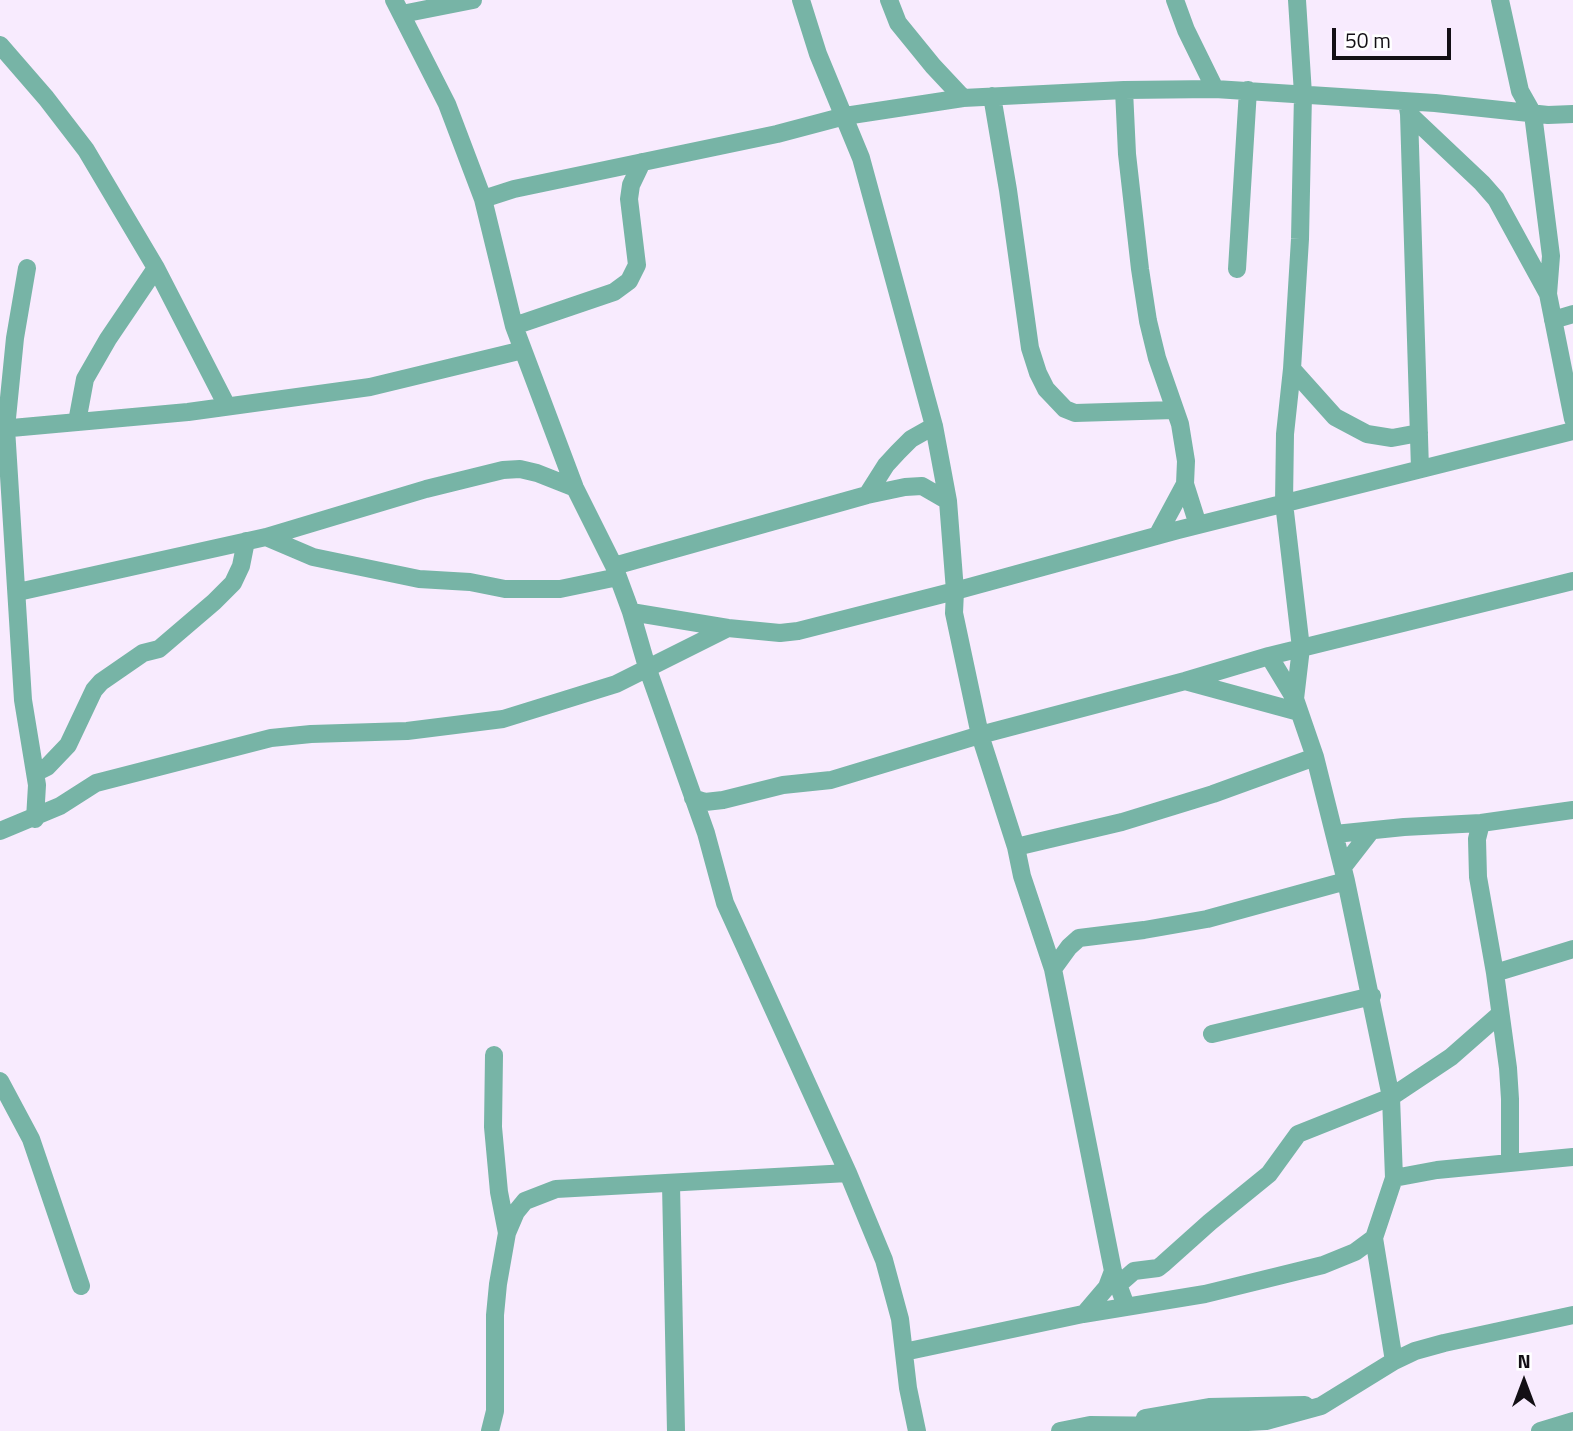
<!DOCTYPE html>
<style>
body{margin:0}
#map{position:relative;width:1573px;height:1431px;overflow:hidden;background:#f8ebfe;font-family:"Titillium Web",sans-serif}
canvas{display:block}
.north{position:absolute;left:1489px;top:1347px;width:70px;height:70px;-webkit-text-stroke:5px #fff;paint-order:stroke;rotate:0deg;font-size:19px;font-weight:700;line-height:28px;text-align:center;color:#130f15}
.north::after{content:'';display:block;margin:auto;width:24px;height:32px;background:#130f15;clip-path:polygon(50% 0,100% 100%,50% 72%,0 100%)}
.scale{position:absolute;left:1332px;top:28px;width:119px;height:32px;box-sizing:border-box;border:4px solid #130f15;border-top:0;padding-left:9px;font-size:21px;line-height:24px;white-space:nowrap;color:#130f15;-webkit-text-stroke:5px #fff;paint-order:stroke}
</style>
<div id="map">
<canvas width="1573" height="1431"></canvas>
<div class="north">N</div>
<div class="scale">50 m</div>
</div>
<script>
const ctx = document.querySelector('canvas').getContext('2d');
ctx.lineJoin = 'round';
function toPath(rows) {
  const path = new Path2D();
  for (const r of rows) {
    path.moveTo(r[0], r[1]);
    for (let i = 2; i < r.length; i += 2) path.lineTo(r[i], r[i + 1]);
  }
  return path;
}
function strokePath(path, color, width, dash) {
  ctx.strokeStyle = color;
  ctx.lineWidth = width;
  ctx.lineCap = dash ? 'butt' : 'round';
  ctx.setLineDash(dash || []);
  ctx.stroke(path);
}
strokePath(toPath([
 [394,0,447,104,483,199,514,326,575,488,614,566,631,612,647,667,706,833,725,903,848,1173,884,1260,900,1319,908,1388,917,1431],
 [801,0,818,54,861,158,934,426,948,501,955,591,954,613,980,735,1016,847,1022,876,1053,969,1113,1271,1126,1306],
 [889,0,898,23,933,66,963,98],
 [1175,0,1186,30,1215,89],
 [1500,0,1520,91,1533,114,1551,256,1548,294,1573,419],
 [402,14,473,0],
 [0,45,46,98,86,150,156,268,227,406],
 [1124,90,1127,154,1140,269,1148,321,1157,358,1180,424,1186,461,1185,484,1198,525],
 [992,96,1008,190,1030,348,1038,373,1046,389,1065,409,1075,413,1174,410],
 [1408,108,1409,114,1482,183,1496,199,1548,294],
 [1409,114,1420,469],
 [483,199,514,189,777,134,845,116,963,98,1124,90,1215,89,1435,103,1548,115,1573,114],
 [27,268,15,338,6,428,23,700,37,785,35,819],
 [1237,269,1248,90],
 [1553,320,1573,314],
 [514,326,614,292,629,281,637,265,629,199,631,185,642,162],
 [1292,369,1335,417,1367,434,1392,438,1419,433],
 [77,422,85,379,108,339,156,268],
 [0,429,188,412,370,387,523,350],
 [867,495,886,465,898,452,911,439,934,426],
 [1157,536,1185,484],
 [266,537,313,557,419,579,470,582,505,589,560,589,618,577],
 [614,566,867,495,905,487,922,486,948,501],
 [18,592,266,537,426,489,503,470,520,469,537,473,575,488],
 [631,612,728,628,780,633,798,631,955,591,1178,530,1573,431],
 [1269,656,1295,699,1315,757,1346,881,1391,1097,1394,1178,1374,1238,1394,1361],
 [1185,681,1299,712],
 [1295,699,1301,648,1284,503,1285,434,1292,369,1300,239,1303,94,1297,0],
 [35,773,47,767,68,745,94,690,101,682,143,653,159,649,214,602,233,583,241,566,246,541],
 [693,798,705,802,723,800,783,785,831,780,980,735,1185,681,1269,656,1573,581],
 [1481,823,1477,839,1478,877,1495,973,1508,1068,1510,1099,1510,1163],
 [0,831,60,806,96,783,271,738,311,734,407,731,503,719,616,684,728,628],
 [1335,834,1404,827,1481,823,1573,810],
 [1016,847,1122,822,1213,794,1315,757],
 [1343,867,1371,831],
 [1053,969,1069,947,1079,938,1144,930,1207,919,1346,881],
 [1495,973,1573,949],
 [1212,1034,1372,996],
 [494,1055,493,1127,499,1192,507,1233],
 [0,1081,31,1139,81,1286],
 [1394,1178,1437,1170,1573,1157],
 [671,1184,676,1431],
 [1118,1285,1134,1271,1158,1268,1163,1264,1210,1222,1269,1174,1298,1134,1391,1097,1451,1057,1500,1014],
 [1084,1314,1107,1287,1113,1271],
 [904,1352,1083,1314,1205,1294,1323,1265,1355,1252,1374,1238],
 [1145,1418,1209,1407,1305,1405],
 [490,1431,495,1411,495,1315,498,1284,507,1233,516,1212,525,1201,556,1189,848,1173],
 [1060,1431,1090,1425,1175,1426,1266,1421,1321,1406,1394,1361,1415,1351,1444,1343,1573,1315],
 [1540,1431,1573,1421]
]), '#77b4a6', 18);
</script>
